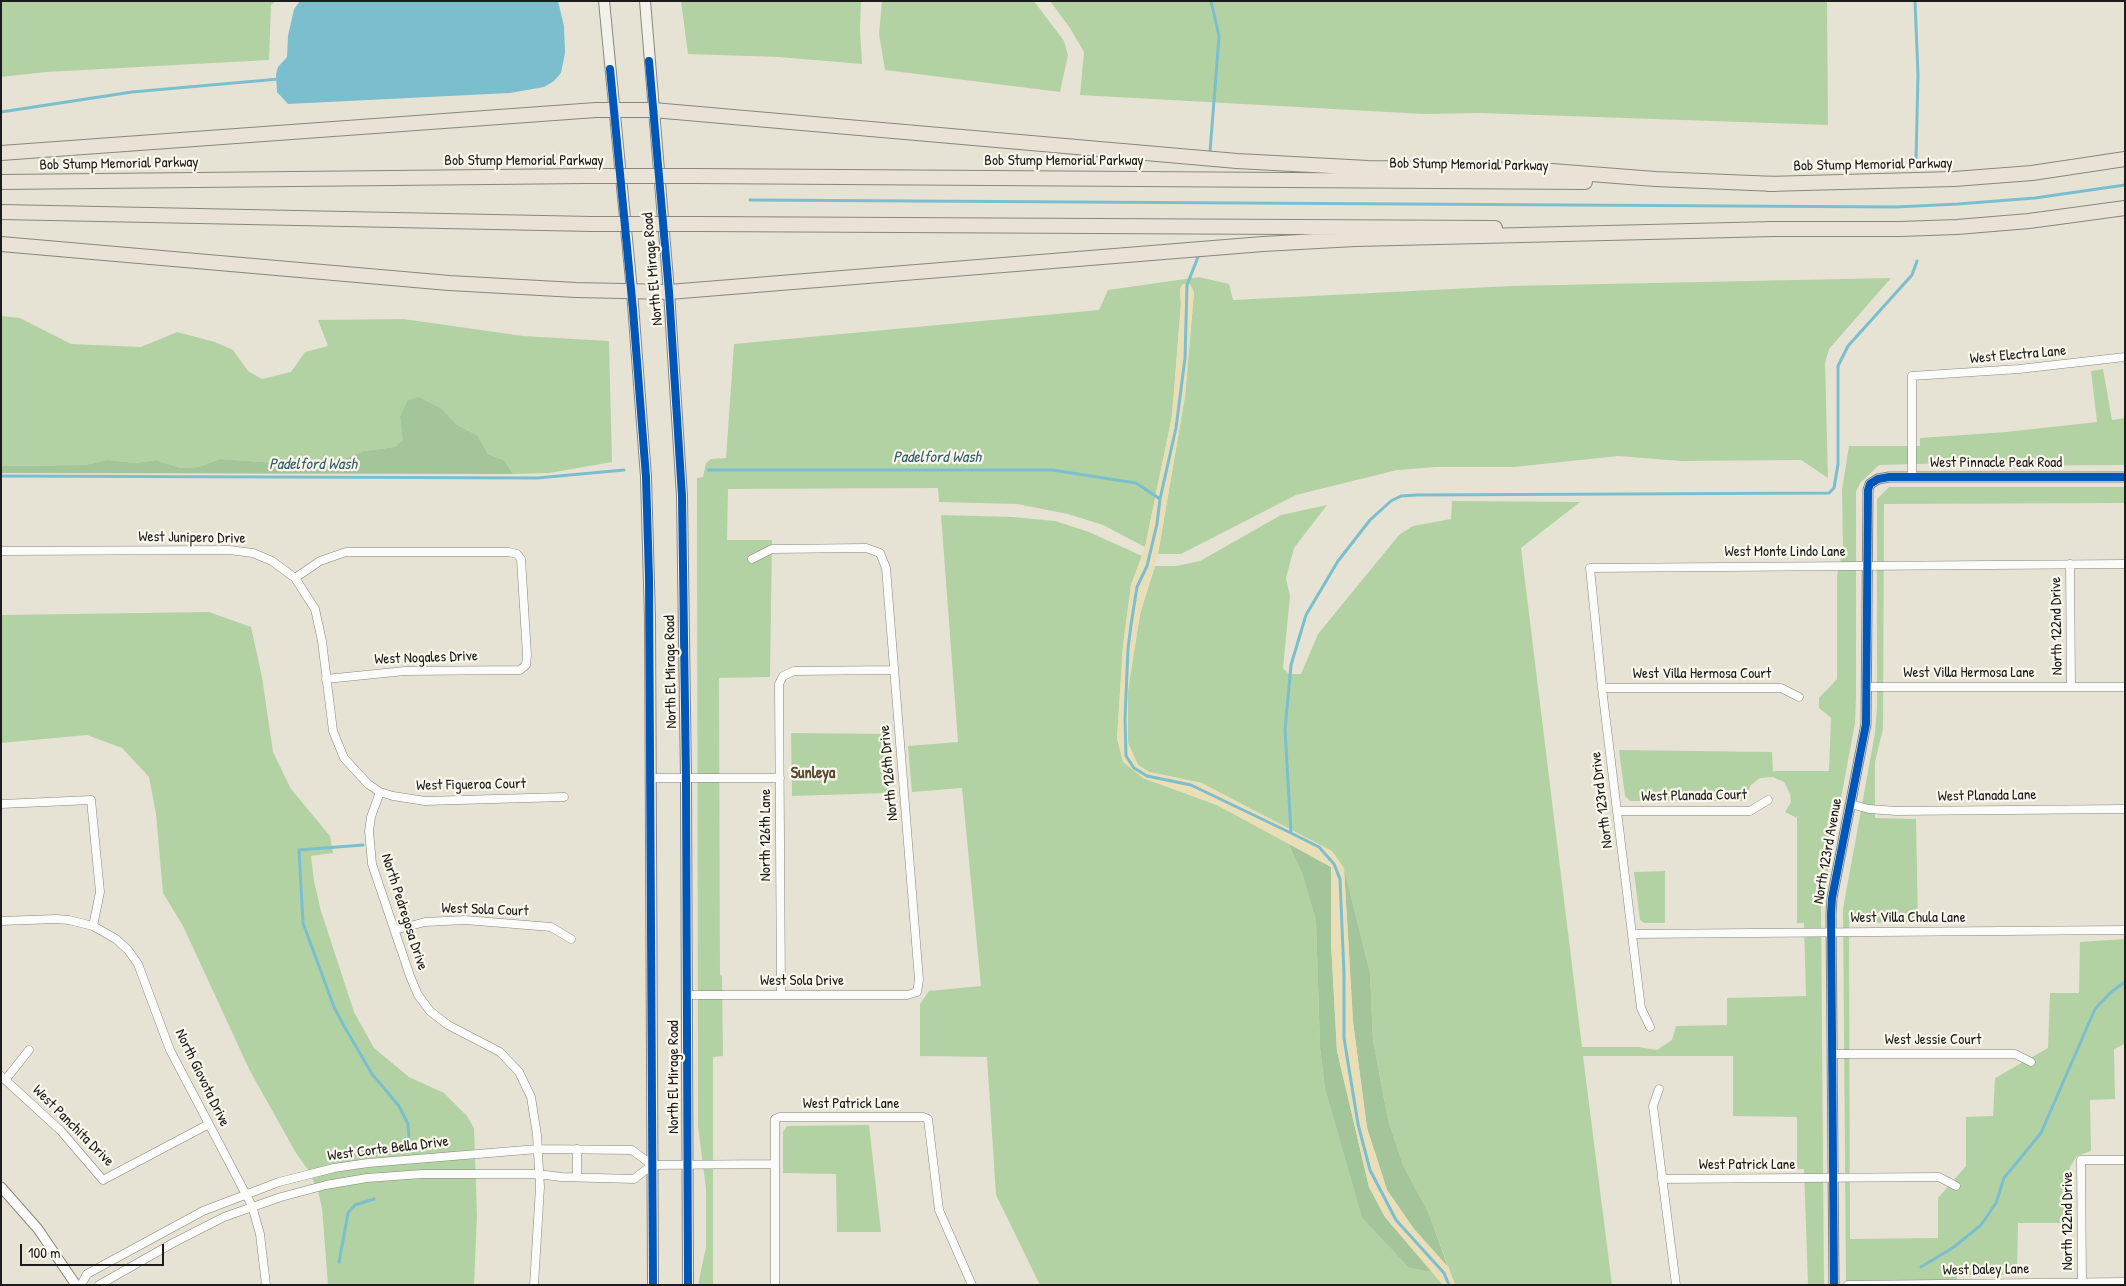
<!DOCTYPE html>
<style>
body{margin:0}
#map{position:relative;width:2126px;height:1286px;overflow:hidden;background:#e6e3d5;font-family:"Patrick Hand",sans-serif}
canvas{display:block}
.frame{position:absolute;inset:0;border:2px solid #1c1c1c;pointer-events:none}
.scale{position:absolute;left:20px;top:1244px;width:144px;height:22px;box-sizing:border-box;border:2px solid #1c1c1c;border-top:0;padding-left:6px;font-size:15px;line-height:18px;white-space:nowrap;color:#1c1c1c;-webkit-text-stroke:4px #fbf7ec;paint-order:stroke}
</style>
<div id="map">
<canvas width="2126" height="1286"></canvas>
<div class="frame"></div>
<div class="scale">100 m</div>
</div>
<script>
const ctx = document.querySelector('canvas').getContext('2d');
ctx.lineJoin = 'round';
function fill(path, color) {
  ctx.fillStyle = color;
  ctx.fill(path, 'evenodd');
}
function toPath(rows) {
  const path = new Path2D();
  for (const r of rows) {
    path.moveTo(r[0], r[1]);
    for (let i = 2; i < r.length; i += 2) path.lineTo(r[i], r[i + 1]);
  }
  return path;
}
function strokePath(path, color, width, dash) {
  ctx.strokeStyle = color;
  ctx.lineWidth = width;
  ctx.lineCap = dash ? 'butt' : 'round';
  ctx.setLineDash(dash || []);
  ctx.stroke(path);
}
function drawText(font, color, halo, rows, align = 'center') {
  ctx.font = font + ' "Patrick Hand",sans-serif';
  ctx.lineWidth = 4.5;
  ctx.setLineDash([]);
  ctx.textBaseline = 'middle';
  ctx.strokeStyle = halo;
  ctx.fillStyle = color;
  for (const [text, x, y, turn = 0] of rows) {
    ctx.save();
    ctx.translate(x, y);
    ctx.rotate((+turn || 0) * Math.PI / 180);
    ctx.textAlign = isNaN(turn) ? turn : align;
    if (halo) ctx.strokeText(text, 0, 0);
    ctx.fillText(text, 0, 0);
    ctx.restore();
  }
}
fill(toPath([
 [1,1,276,1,271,5,269,60,46,72,1,77],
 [681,1,861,1,860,28,862,64,778,57,688,54],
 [882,1,1034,1,1064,41,1068,55,1060,92,885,70,879,34],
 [1050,1,1827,1,1828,125,1479,113,1424,114,1080,95,1084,52,1070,28],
 [1199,277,1229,284,1233,300,1511,286,1891,278,1829,349,1825,363,1828,478,1801,460,1681,461,1618,456,1514,467,1437,467,1397,470,1296,495,1181,554,1158,554,1185,396,1194,292,1183,284,1180,289,1181,304,1172,416,1145,547,1103,525,1068,514,1017,504,939,502,938,488,728,489,727,540,772,540,770,677,719,678,720,975,722,976,723,1056,713,1057,713,1285,698,1285,706,1247,706,1189,698,1126,697,478,703,477,706,463,711,459,726,458,734,344,1099,310,1108,290],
 [1,316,20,318,71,344,141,347,177,332,215,342,233,350,248,371,262,379,291,372,305,352,328,346,318,320,403,319,523,336,609,341,612,462,549,473,513,474,504,460,488,454,478,436,456,424,442,409,400,417,404,440,395,447,363,451,337,462,291,464,220,459,198,467,181,468,156,460,135,463,108,460,85,465,1,466],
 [2103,369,2112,420,2125,418,2125,465,1970,466,1958,463,1879,465,1860,483,1856,492,1856,698,1855,723,1821,906,1824,1285,1808,1285,1804,1169,1797,1169,1797,1117,1733,1116,1733,1056,1583,1056,1612,1285,1455,1285,1429,1214,1403,1165,1388,1120,1373,1040,1370,973,1344,868,1202,783,1149,772,1138,765,1128,743,1128,690,1140,614,1155,566,1176,566,1200,561,1281,515,1327,505,1294,548,1286,578,1290,596,1283,668,1289,674,1301,674,1318,634,1399,535,1413,526,1451,519,1452,501,1580,502,1521,548,1582,1047,1639,1047,1657,1050,1672,1040,1676,1026,1727,1025,1727,998,1806,996,1804,923,1797,923,1797,818,1785,812,1791,802,1790,794,1784,782,1773,777,1760,778,1751,785,1742,801,1630,801,1625,796,1619,750,1772,752,1773,771,1829,771,1831,718,1819,708,1819,698,1837,679,1837,576,1843,550,1842,490,1849,446,1920,446,1920,438,2006,432,2097,422,2091,371],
 [1889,487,2125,487,2125,503,1884,504,1883,729,1875,762,1875,818,1916,819,1918,922,1849,923,1850,1239,1938,1238,1938,1198,1966,1166,1966,1117,1993,1116,1995,1078,2048,1048,2050,993,2079,993,2080,942,2125,939,2125,1044,2114,1049,2115,1099,2090,1100,2091,1151,2077,1156,2070,1167,2071,1223,2018,1223,2017,1275,1957,1275,1957,1285,1846,1285,1843,909,1875,733,1877,708,1877,499],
 [941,515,1013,517,1055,521,1089,532,1142,556,1131,585,1123,646,1117,739,1143,778,1217,805,1288,843,1302,873,1316,921,1320,1047,1325,1089,1362,1218,1409,1268,1432,1272,1443,1285,1040,1285,996,1195,987,1057,920,1056,920,1004,929,991,981,986,962,788,912,792,908,746,958,742],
 [209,612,251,627,262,677,273,752,291,789,330,836,333,853,311,856,314,881,321,911,354,1012,374,1048,409,1077,444,1093,467,1116,474,1128,477,1215,474,1285,328,1285,322,1208,318,1191,308,1170,296,1153,250,1071,183,926,163,893,156,814,149,777,122,748,87,735,1,743,1,615],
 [791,733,889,734,891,786,887,793,792,796],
 [1665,871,1665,923,1644,923,1640,920,1634,872],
 [869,1125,881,1232,837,1232,836,1174,783,1173,783,1132,787,1126]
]), '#b3d2a3');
fill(toPath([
 [418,397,442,409,456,424,478,436,488,454,504,460,513,474,1,473,1,466,85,465,108,460,135,463,156,460,181,468,198,467,220,459,291,464,337,462,363,451,395,447,403,440,400,417,408,400],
 [1288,843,1331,867,1331,942,1337,1051,1369,1187,1385,1217,1432,1272,1409,1268,1362,1218,1325,1089,1320,1047,1316,921,1302,873],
 [1344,868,1370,973,1373,1040,1388,1120,1403,1165,1429,1214,1448,1267,1414,1229,1387,1190,1367,1128,1353,1022]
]), '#a4c49a');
fill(toPath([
 [1183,284,1190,284,1194,292,1185,396,1158,554,1140,614,1128,690,1128,743,1138,765,1149,772,1202,783,1332,851,1344,868,1353,1022,1367,1128,1387,1190,1414,1229,1448,1267,1455,1285,1443,1285,1385,1217,1369,1187,1337,1051,1331,942,1331,867,1217,805,1143,778,1123,762,1117,739,1123,646,1131,585,1145,547,1172,416,1181,304,1180,289]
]), '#eadeb7');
fill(toPath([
 [300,1,558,1,564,26,565,53,561,73,554,81,544,87,510,93,288,104,277,92,276,74,278,67,287,57,288,36,294,9]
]), '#7bbfcf');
strokePath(toPath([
 [1915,1,1918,75,1916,159],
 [1,112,132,92,279,79],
 [1210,152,1219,36,1211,1],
 [750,200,1896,207,1958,204,2035,198,2125,185],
 [1198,257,1187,285,1185,358,1176,428,1160,499,1157,524,1147,566,1137,587,1131,625,1128,649,1125,718,1126,756,1134,768,1147,776,1191,785,1291,833,1319,847,1334,864,1340,879,1344,974,1344,1038,1358,1124,1370,1170,1396,1220,1444,1273,1449,1285],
 [708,470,1052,470,1136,483,1160,499],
 [1,476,537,478,624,470],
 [1291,832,1285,730,1291,665,1306,615,1338,561,1370,520,1391,501,1401,496,1417,495,1829,493,1834,488,1838,464,1838,366,1848,346,1912,275,1917,261],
 [363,845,299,850,303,923,334,1007,344,1026,372,1074,399,1106,408,1124,409,1139],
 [671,1107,672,1125],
 [339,1262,348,1213,355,1205,374,1199],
 [1921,1267,1954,1247,1981,1225,1996,1203,2004,1178,2041,1133,2095,1009,2111,992,2125,982]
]), '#7bbfcf', 3);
const minor = toPath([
 [1912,477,1912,376,2019,369,2125,357],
 [1,551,229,550,253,553,272,561,295,578,315,609,322,641,333,731,344,758,368,784,380,792,393,796,425,801,564,797],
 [2070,564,2071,687],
 [295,578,320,561,346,552,509,552,517,554,521,559,527,655,526,665,520,670,405,671,326,679],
 [1867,687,2125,687],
 [1602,688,1781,688,1799,697],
 [651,778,780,778],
 [380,792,371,817,369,831,372,864,410,976,418,995,430,1011,448,1025,500,1052,519,1072,531,1097,537,1135,540,1187,534,1285],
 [1,804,91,800,100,892,93,926],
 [1850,804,1869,809,1896,811,2125,809],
 [1617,811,1750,811,1768,800],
 [1,921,56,919,69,920,93,926,116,939,128,950,138,964,170,1050,252,1206,260,1234,266,1285],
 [395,930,425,922,465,920,551,927,571,939],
 [1632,934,2125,930],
 [688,995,907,995,917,992,919,980,886,568,880,553,866,548,772,549,752,559],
 [781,995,779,684,783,676,794,671,894,670],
 [1650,1027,1641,1008,1602,688,1590,568,2125,564],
 [1832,1054,2015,1054,2031,1062],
 [1,1076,61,1131,103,1180,209,1124],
 [6,1079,29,1050],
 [1659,1089,1653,1106,1676,1285],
 [577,1177,577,1149],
 [1662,1179,1939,1177,1956,1186],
 [2082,1283,2081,1160,2125,1160],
 [81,1285,87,1274,203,1211,279,1182,334,1168,368,1163,538,1149,632,1150,652,1165,775,1164],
 [99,1285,173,1243,224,1217,281,1197,326,1185,367,1178,422,1174,538,1174,561,1177,634,1179,652,1165],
 [775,1285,775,1119,780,1117,923,1117,928,1119,939,1210,972,1285],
 [1848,1285,2125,1282]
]);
const tertiary = toPath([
 [1,1187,38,1229,76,1285],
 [1834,1285,1831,914,1832,898,1866,724,1868,490,1870,484,1878,479,1889,477,2125,477]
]);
const secondary = toPath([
 [604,1,632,291,646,477,650,619,653,1285],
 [645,1,669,292,682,496,686,778,688,1285]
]);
const motorway = toPath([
 [1,153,596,110,653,110,1237,161,1368,168,1539,170,1655,179,1776,184],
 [693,176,1585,182],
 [1,182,587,176],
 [1767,184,1954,179,2032,173,2125,159],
 [1,212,592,224],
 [698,224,1495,228],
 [1767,229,1900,229,1957,227,2029,221,2125,208],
 [1,244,449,283,576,290,669,292,1263,244,1355,239,1774,229]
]);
strokePath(minor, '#87867f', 9);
strokePath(tertiary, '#87867f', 11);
strokePath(secondary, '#87867f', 12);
strokePath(motorway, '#87867f', 16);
strokePath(minor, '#fbfbf9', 8);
strokePath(tertiary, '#fbfbf9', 9);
strokePath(secondary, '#f4f1eb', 10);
strokePath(motorway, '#eae2d7', 14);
const motorwayBridge = toPath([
 [587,176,693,176],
 [592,224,698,224]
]);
strokePath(motorwayBridge, '#87867f', 16, []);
strokePath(motorwayBridge, '#eae2d7', 14);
strokePath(toPath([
 [649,61,669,292,682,496,686,778,688,1285],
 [610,69,633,310,646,477,649,578,653,1285],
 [1834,1285,1831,914,1832,898,1866,724,1868,490,1870,484,1878,479,1889,477,2125,477]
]), '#0057b8', 8);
drawText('15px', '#1c1c1c', '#fbf7ec', [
 ["Bob Stump Memorial Parkway",524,161],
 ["Bob Stump Memorial Parkway",1064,161],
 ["Bob Stump Memorial Parkway",119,164,-1],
 ["Bob Stump Memorial Parkway",1469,165,1],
 ["Bob Stump Memorial Parkway",1873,165,-1],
 ["North El Mirage Road",653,269,-95],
 ["West Electra Lane",2018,355,-5],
 ["West Pinnacle Peak Road",1996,463],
 ["West Junipero Drive",192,538,1],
 ["West Monte Lindo Lane",1785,552],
 ["North 122nd Drive",2057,626,-91],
 ["West Nogales Drive",426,658,-2],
 ["North El Mirage Road",671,672,-91],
 ["West Villa Hermosa Lane",1969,673],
 ["West Villa Hermosa Court",1702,674],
 ["North 126th Drive",889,773,-95],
 ["West Figueroa Court",471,785,-1],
 ["West Planada Court",1694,796,-1],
 ["West Planada Lane",1987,796,-1],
 ["North 123rd Drive",1602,800,-97],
 ["North 126th Lane",766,835,-90],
 ["North 123rd Avenue",1828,851,-80],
 ["West Sola Court",485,910,2],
 ["North Pedregosa Drive",404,912,72],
 ["West Villa Chula Lane",1908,918],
 ["West Sola Drive",802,981],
 ["West Jessie Court",1933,1040],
 ["North El Mirage Road",674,1077,-90],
 ["North Giovota Drive",202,1078,64],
 ["West Patrick Lane",851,1104],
 ["West Panchita Drive",73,1126,45],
 ["West Corte Bella Drive",388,1149,-7],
 ["West Patrick Lane",1747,1165],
 ["North 122nd Drive",2068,1221,-90],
 ["West Daley Lane",1986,1270,-1]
]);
drawText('italic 16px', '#325f6b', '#fbf7ec', [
 ["Padelford Wash",937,458],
 ["Padelford Wash",313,465]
]);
drawText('bold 16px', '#594a34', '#fbf7ec', [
 ["Sunleya",813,774]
]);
</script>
